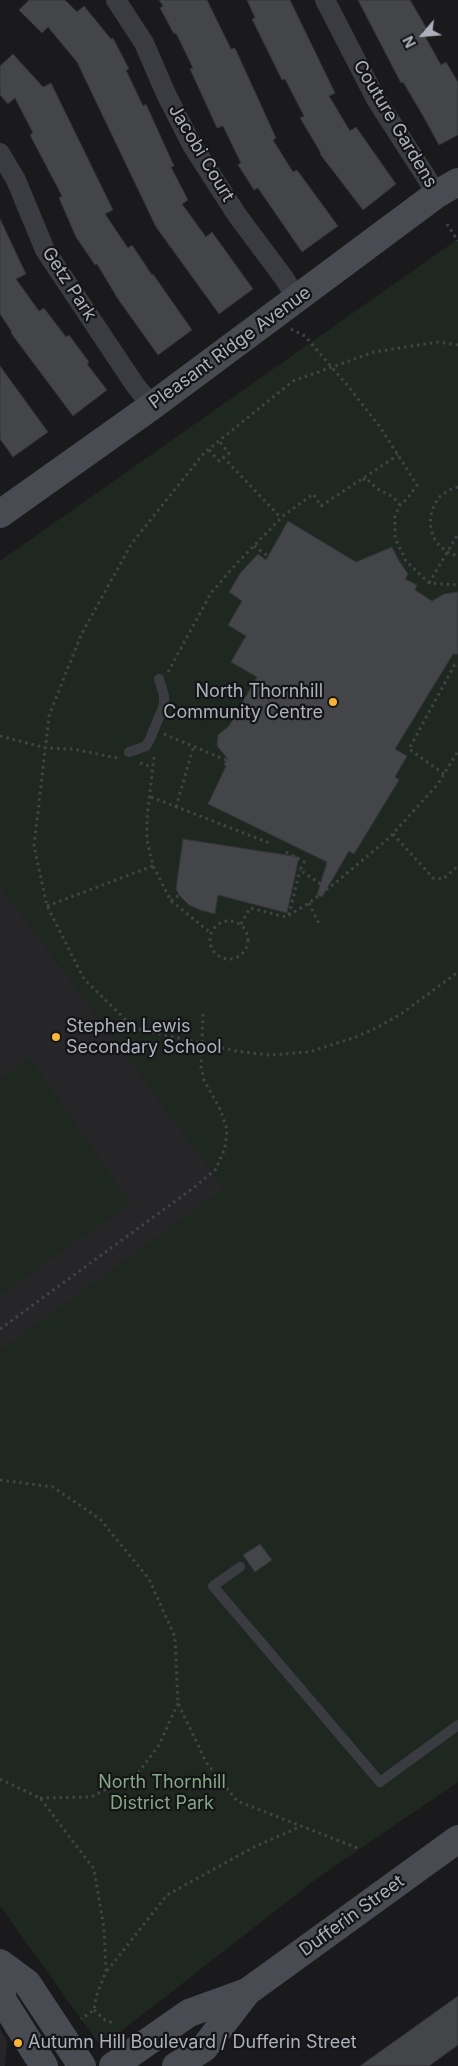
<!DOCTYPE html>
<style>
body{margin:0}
#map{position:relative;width:458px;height:2066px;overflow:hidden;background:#1a1a1c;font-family:Inter,sans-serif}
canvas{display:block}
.north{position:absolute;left:398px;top:10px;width:50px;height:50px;-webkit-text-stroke:4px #151517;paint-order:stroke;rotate:243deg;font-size:14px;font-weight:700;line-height:20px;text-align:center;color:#acb1bc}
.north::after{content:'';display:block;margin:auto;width:18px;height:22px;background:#acb1bc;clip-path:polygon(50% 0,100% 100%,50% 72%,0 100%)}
</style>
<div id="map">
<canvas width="458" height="2066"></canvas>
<div class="north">N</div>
</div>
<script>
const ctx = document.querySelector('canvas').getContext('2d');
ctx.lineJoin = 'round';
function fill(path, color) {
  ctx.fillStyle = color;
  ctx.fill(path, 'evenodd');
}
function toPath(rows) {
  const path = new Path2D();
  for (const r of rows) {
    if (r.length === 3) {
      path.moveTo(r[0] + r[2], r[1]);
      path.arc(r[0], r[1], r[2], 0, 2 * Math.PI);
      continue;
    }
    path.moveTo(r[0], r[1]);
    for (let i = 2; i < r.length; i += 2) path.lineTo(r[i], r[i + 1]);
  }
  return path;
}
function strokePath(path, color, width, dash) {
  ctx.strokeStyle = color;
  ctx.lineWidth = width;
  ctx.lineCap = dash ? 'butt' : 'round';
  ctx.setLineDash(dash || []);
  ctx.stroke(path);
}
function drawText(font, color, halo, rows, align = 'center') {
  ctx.font = font + ' Inter,sans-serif';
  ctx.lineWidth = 4.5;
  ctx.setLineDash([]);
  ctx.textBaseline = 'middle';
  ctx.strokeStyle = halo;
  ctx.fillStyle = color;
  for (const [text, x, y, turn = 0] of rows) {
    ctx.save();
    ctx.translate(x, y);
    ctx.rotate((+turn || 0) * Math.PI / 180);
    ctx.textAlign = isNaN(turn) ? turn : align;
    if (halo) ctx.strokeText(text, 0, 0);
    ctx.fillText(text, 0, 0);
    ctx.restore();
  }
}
fill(toPath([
 [0,885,225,1189,0,1351],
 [0,2029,7,2041,5,2066,0,2066]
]), '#262629');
fill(toPath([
 [458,239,458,1782,320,1876,101,2047,0,1906,0,1351,224,1188,0,885,0,561],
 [30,1058,131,1203,0,1295,0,1079]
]), '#1f2820');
const building = toPath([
 [29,0,65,0,77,12,84,6,111,39,113,38,129,69,126,70,143,106,146,104,174,166,171,167,188,200,182,204,206,237,212,232,253,289,219,314,156,227,77,62,48,27,42,33,19,10,29,0],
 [159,0,207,0,231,49,235,48,276,138,273,140,293,172,297,170,338,226,302,252,258,188,254,190,238,165,241,163,223,126,217,128,190,69,193,68,176,33,174,34,160,8,163,6,159,0],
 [247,0,290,0,335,93,329,96,350,131,356,127,396,184,363,210,320,154,321,153,300,118,304,116,285,79,282,80,252,19,255,18,247,0],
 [358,0,410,0,427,29,422,31,441,65,446,62,458,82,458,135,439,145,422,114,403,82,401,83,358,0],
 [13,54,43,87,51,83,113,210,105,214,128,248,132,245,152,275,153,274,192,330,158,355,118,299,97,264,95,265,76,237,59,198,62,196,30,135,33,133,15,98,8,104,0,95,0,66,13,54],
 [0,219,26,274,16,279,39,311,44,308,66,337,69,335,89,362,87,364,107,390,73,416,11,333,12,332,0,314,0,219],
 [0,366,48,432,13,457,0,439,0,366],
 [288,521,356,562,392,547,399,561,408,574,405,579,417,585,415,590,432,601,444,594,458,592,458,654,453,654,395,749,407,756,395,777,399,780,354,854,349,851,322,897,317,895,327,862,208,804,226,766,224,765,227,758,217,746,218,735,229,726,257,677,231,662,246,636,228,625,242,601,229,592,241,572,258,554,266,560,288,521],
 [183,839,299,857,287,913,218,895,215,914,200,910,189,905,179,895,176,889,183,839],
 [260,1544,272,1560,255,1572,243,1555,260,1544],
 [458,1996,458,2045,429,2066,360,2066,458,1996]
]);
fill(building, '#444549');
strokePath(building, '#343438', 1);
strokePath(toPath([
 [447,224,458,241],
 [291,329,305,336,347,385,380,427,417,485,407,499,400,505,395,516,395,538,406,561,429,583,458,585],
 [458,345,438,342,374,352,293,381,204,453,132,543,81,635,49,716,34,846,47,906,84,979,134,1028,236,1051,269,1055,309,1052,356,1037,378,1027,401,1014,458,972],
 [209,450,219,461,229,453,219,441],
 [223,457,281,518],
 [363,480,366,478,376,488,393,497,400,505],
 [458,487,449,490,438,498,432,510,430,523,433,536,437,543,447,552,458,556],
 [254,546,268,556],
 [429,583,458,534],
 [168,672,211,593,237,563,283,516,313,494,321,506,398,455],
 [164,734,226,760],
 [0,736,46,748,73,749,117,758],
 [154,757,147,818,147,840,153,866,171,901,211,933],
 [140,763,152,767],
 [444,774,409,749,455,664,458,666],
 [151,797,272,844],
 [176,807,194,745],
 [393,834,433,878,443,879,458,866],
 [286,852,304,862,300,870,328,889],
 [171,901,186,890],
 [309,903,319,924],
 [47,906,153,866],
 [289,915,300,870],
 [229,940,19],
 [241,924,250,908,286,917,309,903,334,884,389,838,438,784,458,751],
 [0,1329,196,1186,216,1169,225,1148,227,1129,220,1109,204,1080,201,1067,203,1012],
 [0,1480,53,1487,100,1519,149,1579,175,1637,178,1703,206,1762,237,1801,360,1849],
 [0,1779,40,1798,94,1869,104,1928,106,1971,96,1997,94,2010,81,2019],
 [40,1798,91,1797,138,1773,159,1745,178,1703],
 [107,1971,167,1895,254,1847,302,1826],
 [94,2010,105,2020,115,2024]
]), '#404348', 3, [2.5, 4]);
strokePath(toPath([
 [129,752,146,746,150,739,164,705,164,696,159,679],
 [240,1567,213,1586,380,1782,458,1725]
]), '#3a3c41', 10);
strokePath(toPath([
 [116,0,144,43,166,94,192,145,237,215,284,278,297,299],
 [325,0,376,99,437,194],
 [0,153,16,180,45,250,135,385,152,406]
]), '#3a3c41', 20);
strokePath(toPath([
 [0,514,152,406,437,194,458,182],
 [0,1963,27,1983,82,2066],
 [0,1976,3,2001,44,2066],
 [113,2066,189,2013,247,1992,458,1839],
 [176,2066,204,2048,247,1992]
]), '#484b51', 28);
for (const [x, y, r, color] of [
 [333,702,5,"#fab334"],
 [56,1037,5,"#fab334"],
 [18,2043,5,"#fab334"]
]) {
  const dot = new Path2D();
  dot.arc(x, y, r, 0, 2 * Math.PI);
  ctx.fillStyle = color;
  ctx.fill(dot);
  strokePath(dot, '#151517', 2);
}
drawText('18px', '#acb1bc', '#151517', [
 ["Couture Gardens",395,124,59],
 ["Jacobi Court",201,153,59],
 ["Getz Park",69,284,57],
 ["Pleasant Ridge Avenue",230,348,-36],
 ["Dufferin Street",352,1916,-36]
]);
drawText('18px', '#acb1bc', '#151517', [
 ["North Thornhill",323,692,"right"],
 ["Community Centre",323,713,"right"],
 ["Stephen Lewis",66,1027],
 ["Secondary School",66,1048],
 ["Autumn Hill Boulevard / Dufferin Street",28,2043]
], 'left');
drawText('18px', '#82a884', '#151517', [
 ["North Thornhill",162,1783],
 ["District Park",162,1804]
]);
</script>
